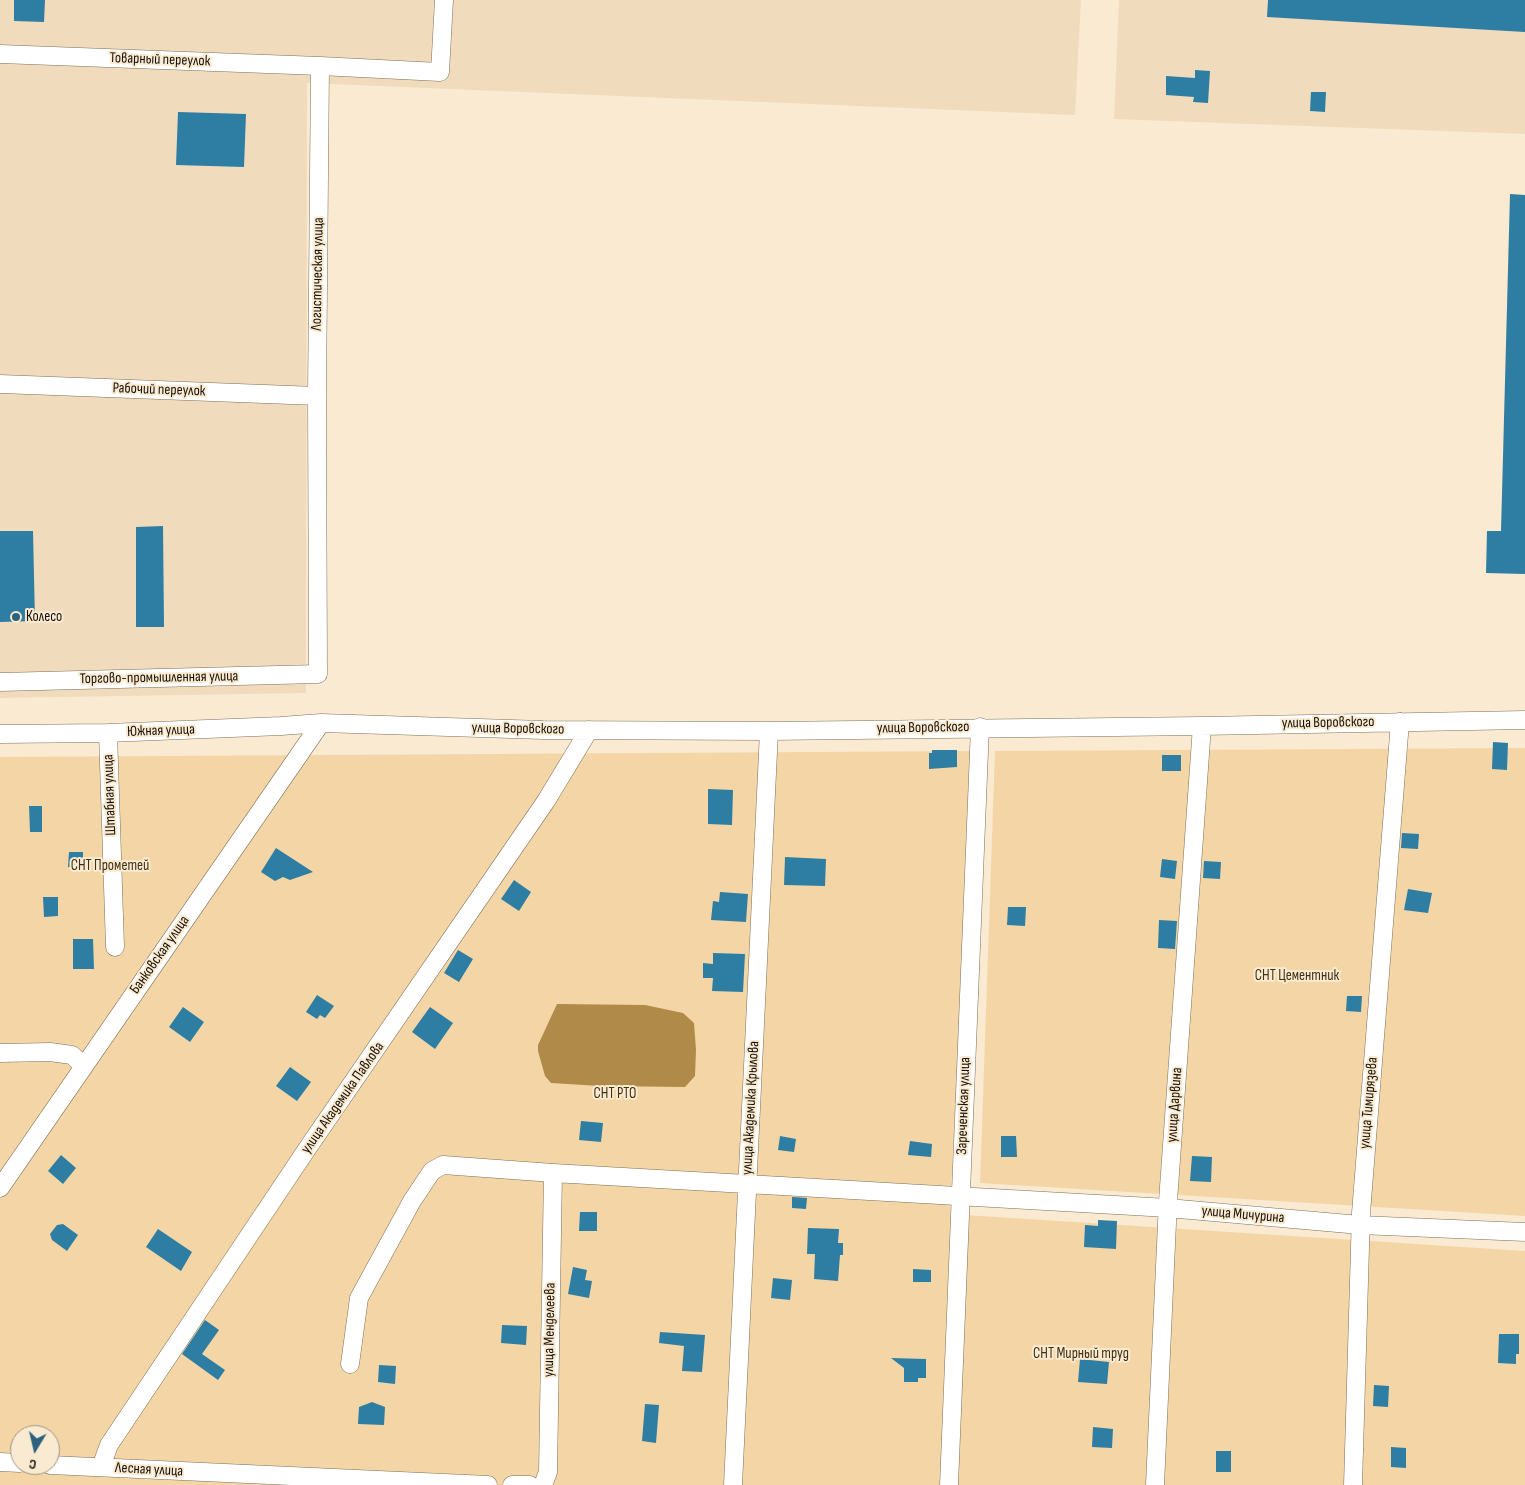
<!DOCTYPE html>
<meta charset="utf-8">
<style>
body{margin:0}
#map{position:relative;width:1525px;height:1485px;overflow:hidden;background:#faead1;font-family:"Sofia Sans Condensed",sans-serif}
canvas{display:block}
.north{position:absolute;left:10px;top:1425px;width:50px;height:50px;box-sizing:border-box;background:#faead1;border:1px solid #9f9381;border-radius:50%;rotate:189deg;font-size:14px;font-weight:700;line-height:20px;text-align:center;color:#161108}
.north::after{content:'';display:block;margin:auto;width:18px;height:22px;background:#2c627d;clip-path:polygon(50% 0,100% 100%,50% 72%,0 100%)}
</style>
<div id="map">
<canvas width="1525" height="1485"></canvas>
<div class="north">С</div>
</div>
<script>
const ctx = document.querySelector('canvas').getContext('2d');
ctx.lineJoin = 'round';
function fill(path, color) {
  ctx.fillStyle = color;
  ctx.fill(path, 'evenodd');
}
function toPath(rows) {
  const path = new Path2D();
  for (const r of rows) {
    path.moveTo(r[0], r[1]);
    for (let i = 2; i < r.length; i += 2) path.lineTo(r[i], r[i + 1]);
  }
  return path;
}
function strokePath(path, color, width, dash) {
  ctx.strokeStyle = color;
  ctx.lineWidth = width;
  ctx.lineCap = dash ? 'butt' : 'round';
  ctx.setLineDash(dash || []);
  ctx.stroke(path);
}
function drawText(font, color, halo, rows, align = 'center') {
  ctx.font = font + ' "Sofia Sans Condensed",sans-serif';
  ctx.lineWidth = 4;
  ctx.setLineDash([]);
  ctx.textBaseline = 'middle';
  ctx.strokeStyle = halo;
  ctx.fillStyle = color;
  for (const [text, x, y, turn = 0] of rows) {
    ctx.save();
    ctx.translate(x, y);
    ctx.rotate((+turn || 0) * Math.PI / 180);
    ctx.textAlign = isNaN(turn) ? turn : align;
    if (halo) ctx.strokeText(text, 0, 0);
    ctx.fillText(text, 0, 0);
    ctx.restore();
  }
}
fill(toPath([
 [0,0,1081,0,1075,115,307,83,306,693,0,698],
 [1119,0,1525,0,1525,134,1114,119]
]), '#f0dcbc');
fill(toPath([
 [1525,748,1525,1216,980,1183,995,751],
 [973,751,950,1214,1525,1251,1525,1485,0,1485,0,757],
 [20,1435,50,1435,50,1465,20,1465]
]), '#f4d6a6');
fill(toPath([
 [557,1004,645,1005,683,1013,694,1023,696,1050,695,1076,685,1087,600,1086,551,1083,545,1076,538,1051,538,1045]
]), '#b08a49');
fill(toPath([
 [14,0,45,0,44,22,14,21],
 [1268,0,1525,0,1525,32,1267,17],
 [1195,70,1210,71,1208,103,1193,102,1194,97,1166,95,1166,76,1195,78],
 [1311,92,1326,92,1325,112,1310,111],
 [178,112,246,114,244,167,176,165],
 [1510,194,1525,195,1525,574,1486,573,1487,531,1501,531],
 [163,526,164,627,136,627,136,527],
 [0,531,33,531,35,621,0,622],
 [1493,742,1508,743,1507,770,1492,769],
 [932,750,957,750,957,767,929,769,929,753,932,753],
 [1162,755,1181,755,1181,771,1162,771],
 [708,789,733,790,732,825,708,824],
 [29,806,42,806,42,832,30,832],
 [1402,833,1419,834,1418,849,1401,848],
 [276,848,313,872,290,880,283,877,275,881,261,872],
 [69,852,83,852,83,867,68,867],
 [785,857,826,859,825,886,784,885],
 [1162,859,1177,861,1175,879,1160,877],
 [1204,861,1221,862,1220,879,1203,878],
 [514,880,531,892,519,911,501,899],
 [1408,889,1432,893,1428,913,1404,910],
 [720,892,748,894,746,922,711,920,713,901,719,902],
 [43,897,58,897,58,916,44,917],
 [1008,907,1026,907,1025,926,1007,925],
 [1159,920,1177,921,1175,949,1158,948],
 [73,939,93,939,94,969,73,969],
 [458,950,473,959,459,982,444,973],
 [713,953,745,954,743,992,712,991,713,978,703,978,703,963,713,964],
 [317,995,334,1006,325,1018,320,1015,317,1019,306,1012],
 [1347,996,1362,996,1361,1012,1346,1011],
 [183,1007,204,1022,190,1042,169,1027],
 [430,1007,453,1023,435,1049,412,1032],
 [290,1067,311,1082,297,1101,276,1086],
 [581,1121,603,1123,601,1142,579,1140],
 [780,1136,796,1139,794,1152,778,1150],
 [1001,1136,1016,1136,1017,1157,1001,1157],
 [910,1141,932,1144,931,1157,908,1155],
 [61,1155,76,1168,63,1184,48,1171],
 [1192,1156,1212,1157,1211,1182,1190,1181],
 [792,1197,807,1198,806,1209,792,1208],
 [580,1212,597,1212,597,1231,579,1231],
 [1098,1220,1117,1221,1116,1249,1084,1247,1085,1225,1098,1226],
 [63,1224,78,1235,67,1251,52,1240,50,1234,57,1225],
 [808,1228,839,1229,838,1243,843,1243,843,1255,840,1255,838,1281,814,1279,815,1254,807,1254],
 [158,1229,192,1252,181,1271,146,1247],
 [573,1267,587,1270,585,1280,592,1281,589,1298,568,1294],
 [913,1269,931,1270,931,1282,913,1282],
 [773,1278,792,1280,790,1300,771,1298],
 [205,1320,219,1330,202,1354,225,1370,218,1380,182,1354],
 [502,1325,527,1326,526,1345,501,1343],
 [660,1332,705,1335,702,1372,682,1371,684,1346,659,1343],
 [1499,1334,1519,1334,1519,1354,1516,1354,1516,1364,1498,1363],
 [891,1358,926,1359,926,1378,918,1378,918,1382,904,1382,904,1368],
 [1080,1359,1109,1362,1107,1384,1078,1382],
 [379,1365,396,1366,395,1384,378,1382],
 [1374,1385,1389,1386,1388,1407,1373,1406],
 [372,1402,385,1407,384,1425,358,1424,359,1407],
 [645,1404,659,1405,656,1443,642,1441],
 [1093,1427,1113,1429,1112,1448,1092,1447],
 [1391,1447,1406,1448,1406,1468,1391,1467],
 [1216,1451,1231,1451,1231,1472,1216,1472]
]), '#2e7da3');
const street = toPath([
 [0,54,320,66],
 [0,384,317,396],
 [0,682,318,674,317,396,320,66,440,72,444,0],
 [108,733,115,947],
 [0,734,108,733,281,726,321,723,543,730,769,731,1202,726,1525,720],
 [0,1053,50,1052,72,1055,84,1066],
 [0,1188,321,723],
 [350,1364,359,1298,412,1201,432,1171,443,1165,553,1173,1168,1208,1360,1225,1525,1232],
 [0,1462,20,1463],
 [50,1465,488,1485],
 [101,1467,109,1445,309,1146,546,801,589,730],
 [512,1485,530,1485],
 [543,1485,548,1472,553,1173],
 [733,1485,769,731],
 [949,1485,980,727],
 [1155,1485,1168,1201,1202,726],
 [1353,1485,1361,1213,1400,722]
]);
strokePath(street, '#7d6f58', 19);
strokePath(street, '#fff', 18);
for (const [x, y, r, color] of [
 [16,617,5,"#2c627d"]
]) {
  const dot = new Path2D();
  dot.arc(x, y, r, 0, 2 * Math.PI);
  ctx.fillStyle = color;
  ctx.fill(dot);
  strokePath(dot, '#faead1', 2);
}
drawText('15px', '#161108', '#faead1', [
 ["Товарный переулок",160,60,2],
 ["Логистическая улица",318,274,-89],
 ["Рабочий переулок",159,390,2],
 ["Торгово-промышленная улица",159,678,-1],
 ["улица Воровского",1328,723,-1],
 ["улица Воровского",923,728,-1],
 ["улица Воровского",518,729,1],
 ["Южная улица",161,731,-2],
 ["Штабная улица",110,795,-92],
 ["Банковская улица",160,955,-55],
 ["улица Академика Павлова",343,1098,-55],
 ["улица Тимирязева",1369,1103,-85],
 ["улица Дарвина",1175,1105,-86],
 ["Зареченская улица",964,1106,-88],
 ["улица Академика Крылова",751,1108,-87],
 ["улица Мичурина",1243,1215,5],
 ["улица Менделеева",550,1330,-89],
 ["Лесная улица",149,1470,3]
]);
drawText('15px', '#161108', '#faead1', [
 ["Колесо",26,617]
], 'left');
drawText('15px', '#413012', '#faead1', [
 ["СНТ Прометей",110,866],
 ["СНТ Цементник",1297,976],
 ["СНТ РТО",615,1094],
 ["СНТ Мирный труд",1081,1354]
]);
</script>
